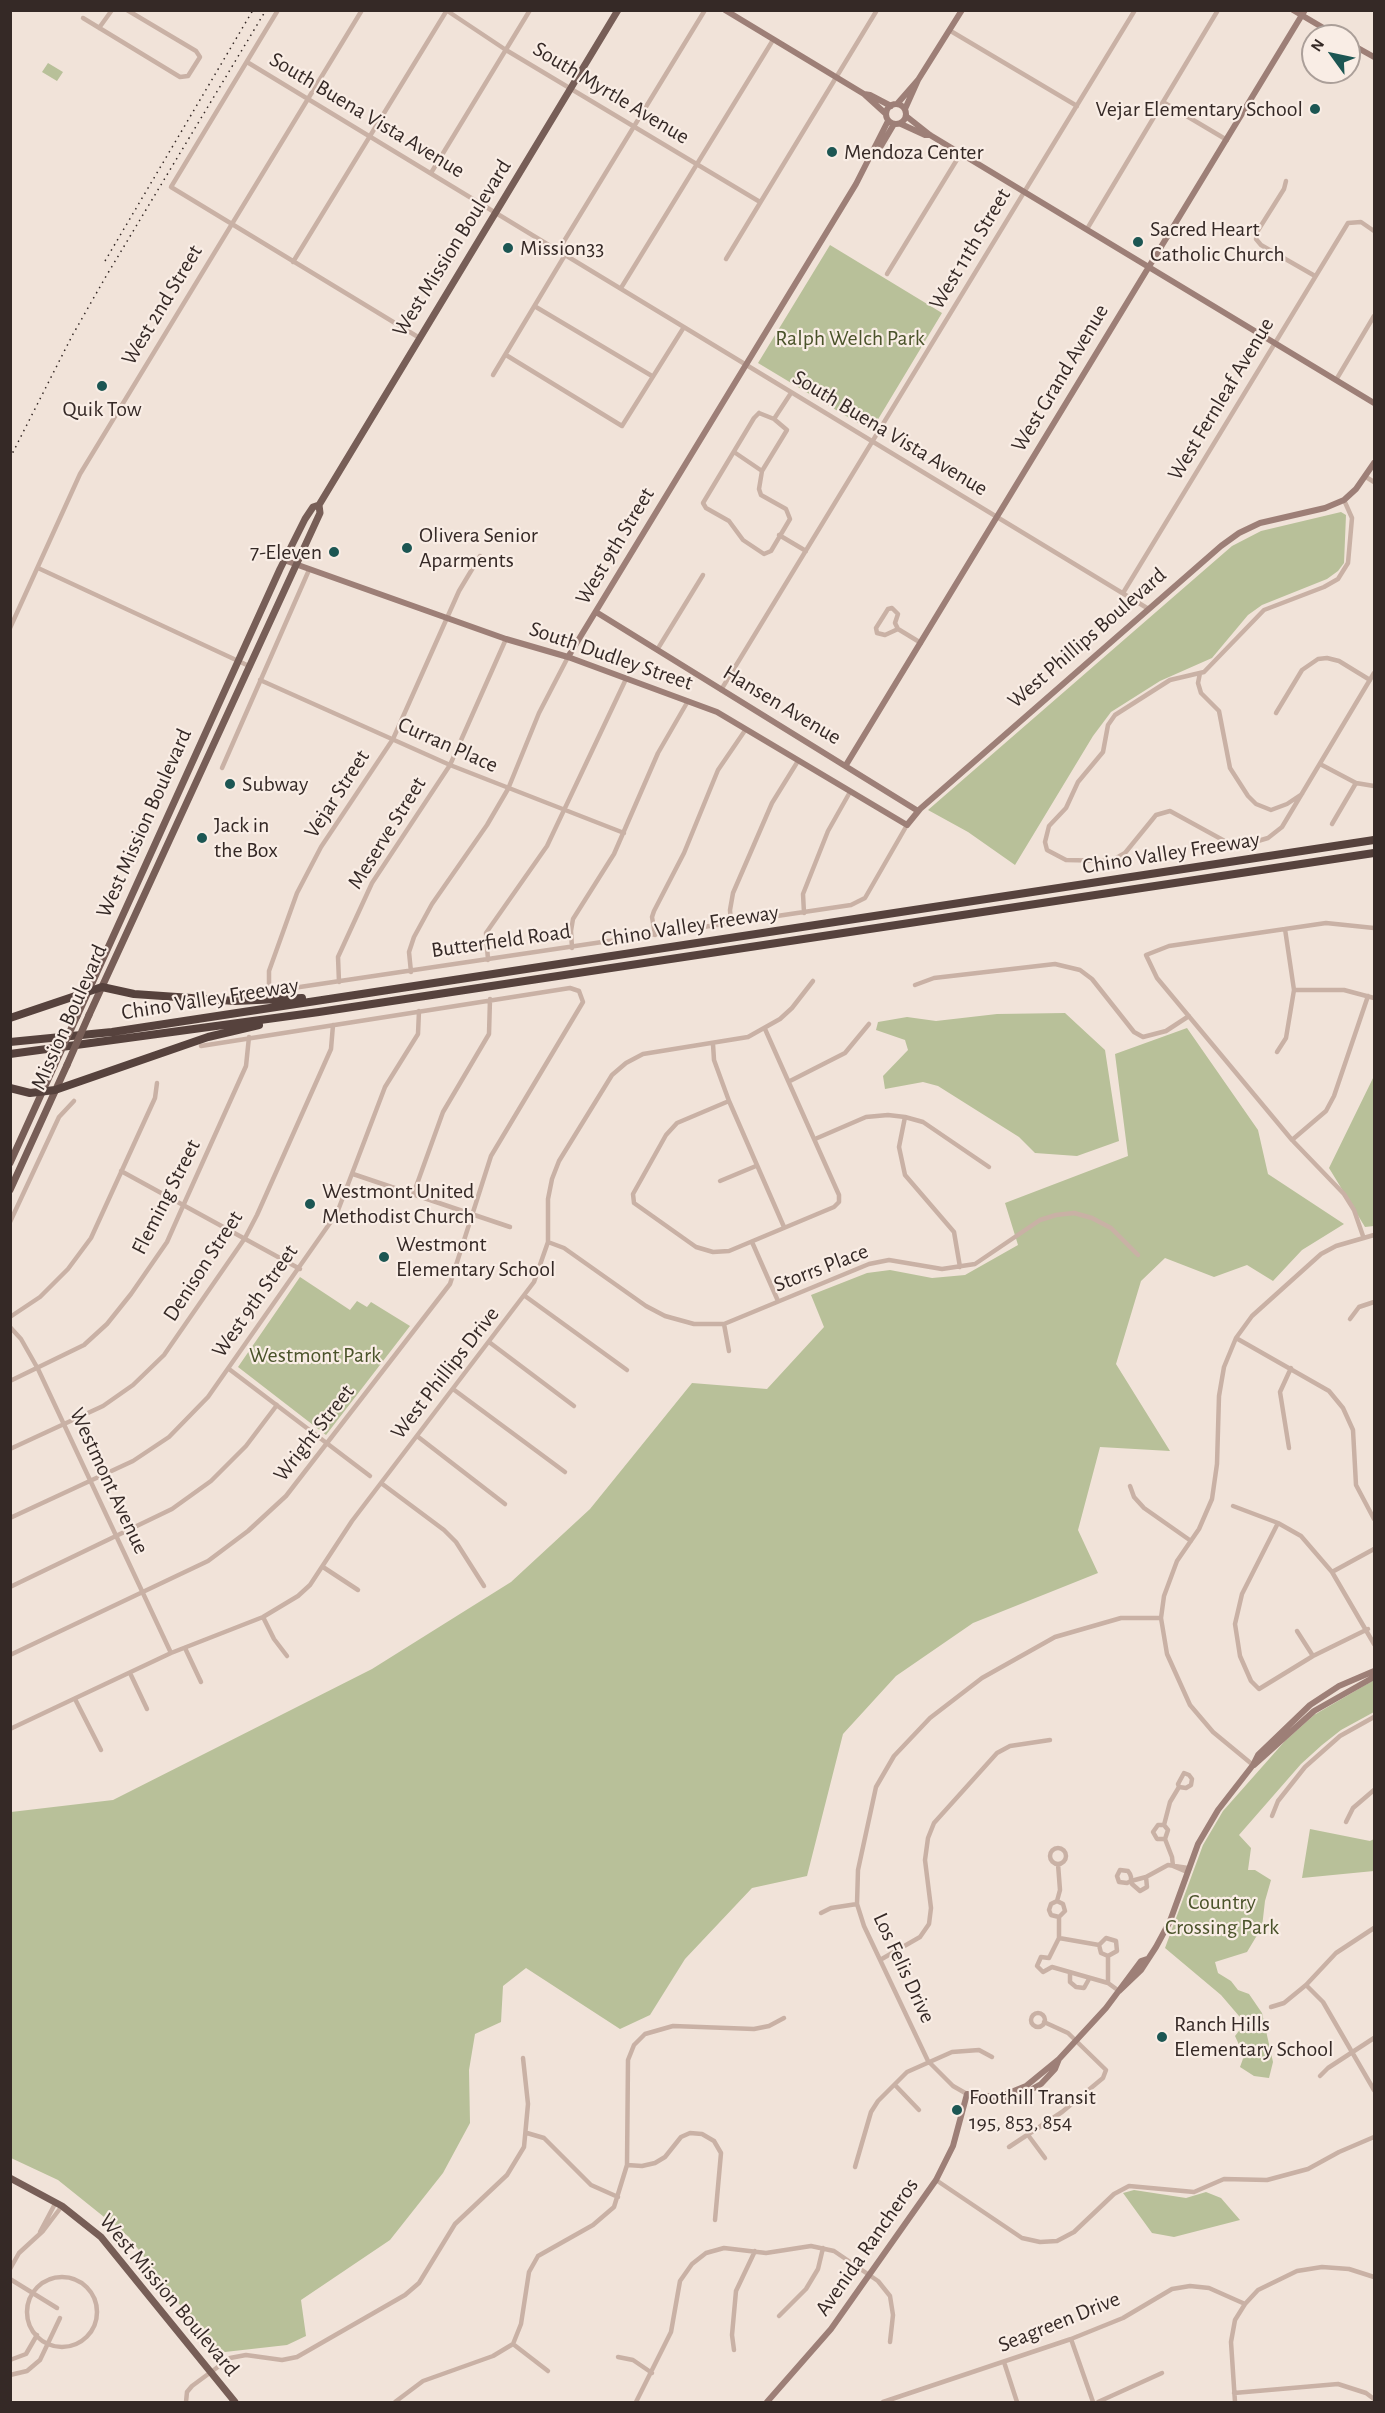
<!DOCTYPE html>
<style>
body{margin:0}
#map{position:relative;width:1385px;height:2413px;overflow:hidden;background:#f1e3d9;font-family:"Alegreya Sans",sans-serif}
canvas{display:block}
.frame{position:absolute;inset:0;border:12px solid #352926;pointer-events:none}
.north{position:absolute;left:1301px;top:24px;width:60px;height:60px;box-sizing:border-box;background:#f9ede5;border:2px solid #ab9f99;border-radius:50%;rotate:303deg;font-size:16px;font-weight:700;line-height:24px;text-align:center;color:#352926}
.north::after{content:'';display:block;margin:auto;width:21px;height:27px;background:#1c5653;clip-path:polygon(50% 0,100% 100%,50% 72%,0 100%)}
</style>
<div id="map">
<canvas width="1385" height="2413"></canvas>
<div class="frame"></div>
<div class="north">N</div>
</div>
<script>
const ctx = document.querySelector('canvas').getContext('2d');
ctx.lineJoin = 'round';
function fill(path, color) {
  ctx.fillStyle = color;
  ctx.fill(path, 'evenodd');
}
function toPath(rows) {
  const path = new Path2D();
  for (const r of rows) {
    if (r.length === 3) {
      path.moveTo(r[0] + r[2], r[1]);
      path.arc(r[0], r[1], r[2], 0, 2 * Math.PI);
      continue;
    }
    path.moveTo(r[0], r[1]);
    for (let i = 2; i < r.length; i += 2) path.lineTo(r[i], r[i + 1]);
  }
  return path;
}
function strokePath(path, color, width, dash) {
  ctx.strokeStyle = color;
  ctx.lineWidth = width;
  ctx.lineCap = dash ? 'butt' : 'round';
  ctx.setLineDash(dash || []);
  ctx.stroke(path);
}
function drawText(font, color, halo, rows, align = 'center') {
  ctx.font = font + ' "Alegreya Sans",sans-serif';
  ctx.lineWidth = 4.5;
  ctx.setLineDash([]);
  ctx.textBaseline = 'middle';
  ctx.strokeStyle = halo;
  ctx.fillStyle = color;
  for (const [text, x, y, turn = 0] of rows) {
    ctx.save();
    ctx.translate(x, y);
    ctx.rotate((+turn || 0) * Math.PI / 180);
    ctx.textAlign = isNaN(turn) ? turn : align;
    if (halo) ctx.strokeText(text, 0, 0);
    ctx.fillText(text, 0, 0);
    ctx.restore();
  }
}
fill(toPath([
 [48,63,63,72,57,81,42,72],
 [830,245,942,313,871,431,758,363],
 [1341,512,1346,515,1344,563,1338,571,1327,579,1262,605,1248,615,1212,658,1160,681,1111,712,1093,736,1015,865,968,832,928,810,1232,546,1261,531],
 [1065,1013,1105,1050,1119,1141,1077,1156,1035,1153,1019,1137,938,1086,923,1082,885,1089,883,1076,908,1050,905,1040,876,1030,878,1022,907,1017,936,1021,997,1014],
 [1187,1028,1258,1130,1268,1174,1344,1224,1302,1250,1273,1281,1247,1265,1214,1277,1165,1258,1141,1281,1116,1364,1170,1451,1100,1447,1078,1530,1098,1573,973,1623,896,1676,843,1734,807,1876,752,1888,685,1959,650,2015,620,2029,526,1968,503,1986,501,2022,475,2034,469,2070,470,2123,443,2173,390,2240,301,2300,306,2336,287,2345,216,2353,129,2237,58,2180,11,2158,11,1812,113,1800,372,1669,511,1582,590,1509,692,1383,767,1389,824,1327,811,1295,867,1273,890,1270,932,1278,965,1275,1018,1245,1005,1203,1128,1156,1115,1054],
 [1374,1076,1374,1226,1365,1227,1329,1168],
 [300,1277,350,1310,357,1301,367,1307,371,1302,410,1326,326,1435,238,1367],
 [1374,1680,1374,1712,1341,1730,1322,1745,1301,1764,1239,1835,1251,1848,1248,1870,1255,1870,1271,1880,1265,1901,1262,1927,1247,1952,1215,1962,1218,1973,1231,1981,1238,1990,1249,1994,1262,2013,1273,2062,1269,2078,1254,2076,1240,2067,1244,2056,1235,2036,1245,2023,1221,1995,1165,1948,1203,1845,1223,1811,1285,1741,1314,1715],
 [1310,1829,1370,1841,1374,1839,1374,1871,1302,1878],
 [1134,2190,1186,2198,1206,2192,1221,2198,1240,2220,1174,2237,1152,2233,1123,2193]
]), '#b8c099');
strokePath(toPath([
 [278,10,171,187,418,337],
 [446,10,506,50,760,202],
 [83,18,180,77,188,76,200,57,196,51,127,10],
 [99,28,112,10],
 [949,30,1077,106],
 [247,62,1147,608],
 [1163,102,1227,140],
 [431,173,530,10],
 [1286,181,1284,189,1257,232,1256,239,1261,245,1315,276],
 [1087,229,1218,10],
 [558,251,705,10],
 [726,259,877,10],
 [293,262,447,10],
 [887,274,961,153],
 [621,288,773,40],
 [536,307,652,376],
 [506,355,622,426,684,327],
 [493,375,565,255],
 [1336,380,1374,316],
 [759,413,774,419,787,430,762,471,759,489,761,495,786,509,790,519,771,551,764,554,743,540,729,521,706,508,703,503,754,418,759,413],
 [774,419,791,393],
 [734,452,762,471],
 [1366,477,1374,482],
 [1344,500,1352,518,1348,563,1338,579,1324,587,1264,610,1204,672,1170,680,1115,715,1108,725,1103,752,1078,782,1066,808,1049,826,1045,842,1047,850,1066,860,1111,861,1125,853,1156,815,1170,811,1232,845,1241,846,1268,838,1282,827,1374,673],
 [779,535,806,551],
 [38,568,249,666],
 [1123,593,1348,223,1361,222,1374,231],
 [10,628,80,474,362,10],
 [898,629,885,635,877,633,876,628,888,609,892,608,898,614,895,623,898,629,921,643],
 [657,650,703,575],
 [1200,673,1198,683,1201,693,1219,711,1230,768,1248,796,1256,804,1271,810,1287,804,1302,794],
 [260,680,450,765,624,833],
 [721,690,1135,10],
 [1276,713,1302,670,1318,659,1327,658,1339,661,1370,680],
 [1320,764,1356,783,1374,786],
 [222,768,309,570],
 [1332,824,1356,783],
 [804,913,803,894,828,831,850,792],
 [731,923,730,910,733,893,772,803,798,761],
 [655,935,652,917,654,911,684,853,718,770,746,729],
 [572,948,571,931,573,919,614,854,658,753,688,701],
 [488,960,486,933,547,846,626,679],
 [411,972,409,952,414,937,432,904,487,825,508,789,539,713,568,657],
 [339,982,338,957,372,883,450,765,506,639],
 [915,985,934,978,1055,964,1080,970,1092,979,1134,1032,1143,1037,1166,1031,1189,1016],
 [1294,990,1344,990,1374,998],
 [269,993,269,971,297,893,321,847,393,739,459,591,480,556],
 [246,995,851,905,865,898,907,825],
 [713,1044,714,1060,729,1101,784,1227],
 [1277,1052,1286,1038,1294,990,1285,929],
 [790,1081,845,1053,869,1024],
 [729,1101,677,1123,666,1135,633,1194,634,1203,696,1247,713,1252,729,1251,834,1207,839,1202,839,1195,765,1029],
 [905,1117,899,1147,905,1175,954,1232,960,1267],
 [815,1139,866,1117,888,1115,905,1117,923,1122,989,1167],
 [1292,1140,1326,1111,1334,1096,1368,996],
 [121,1171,300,1269],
 [353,1174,510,1227],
 [720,1181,756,1166],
 [413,1195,443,1112,489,1034,490,999],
 [10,1222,59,1117,74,1101],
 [1363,1236,1354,1210,1344,1194,1292,1140,1157,978,1146,955,1169,946,1326,923,1374,928],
 [548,1242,564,1248,646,1306,665,1316,694,1324,724,1324,869,1264,889,1260,942,1269,975,1264,1040,1220,1056,1215,1074,1213,1092,1218,1111,1228,1138,1255],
 [752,1242,778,1301],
 [525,1296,627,1370],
 [10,1317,40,1297,68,1269,91,1238,155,1098,157,1083],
 [1350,1319,1359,1307,1374,1302],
 [724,1324,729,1351],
 [10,1327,21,1339,38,1369,171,1653],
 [1236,1338,1329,1391,1343,1408,1353,1430,1356,1485,1374,1519],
 [489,1342,574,1406],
 [229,1369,370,1476],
 [10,1381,84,1345,107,1324,131,1294,167,1242,183,1206,246,1066,249,1037],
 [453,1389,565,1472],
 [417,1436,505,1504],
 [1289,1448,1280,1392,1291,1368],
 [10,1449,103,1406,133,1385,164,1355,245,1238,257,1215,331,1049,333,1025],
 [381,1483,444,1530,456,1542,484,1586],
 [1130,1486,1134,1497,1144,1508,1191,1541],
 [1233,1506,1278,1523,1301,1536,1332,1572,1374,1644],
 [10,1518,133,1461,169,1437,208,1397,337,1213,385,1087,418,1034,419,1011],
 [1278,1523,1242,1594,1235,1624,1240,1656,1251,1681,1259,1689,1313,1656,1368,1629],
 [323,1567,358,1590],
 [1332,1572,1374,1549],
 [10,1587,172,1509,211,1481,246,1446,277,1405],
 [263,1617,274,1639,287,1656],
 [1297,1631,1313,1656],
 [185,1648,201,1682],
 [10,1655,208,1561,248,1531,286,1496,450,1284,491,1156,583,1002,579,991,570,988,201,1046],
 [130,1673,147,1709],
 [75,1699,101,1750],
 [10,1729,171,1653,263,1617,298,1596,310,1585,352,1521,534,1282,548,1242,548,1199,552,1179,559,1161,612,1075,626,1063,643,1054,748,1037,780,1019,792,1008,813,981],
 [1253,1765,1213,1732,1190,1705,1167,1654,1161,1618,1164,1596,1177,1561,1199,1529,1212,1499,1217,1464,1219,1396,1224,1367,1236,1338,1252,1316,1321,1254,1336,1246,1374,1235],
 [1272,1816,1278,1801,1305,1767,1340,1736,1374,1717],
 [1346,1822,1353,1808,1374,1790],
 [1164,1825,1158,1825,1153,1832,1157,1839,1165,1839],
 [1058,1856,8],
 [1058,1864,1060,1890,1057,1901,1051,1904,1049,1910,1051,1915,1059,1917],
 [1173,1866,1172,1857,1165,1839,1168,1830,1164,1825,1170,1802,1179,1787,1178,1784,1184,1773,1189,1775,1192,1779,1191,1785,1186,1788,1179,1787],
 [1173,1866,1187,1872],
 [1146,1877,1147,1887,1140,1891,1132,1884,1131,1881,1131,1877,1130,1874,1128,1871,1120,1870,1117,1876,1119,1882,1127,1883,1131,1881,1146,1877,1168,1865,1188,1868],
 [821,1913,831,1908,857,1904],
 [1059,1938,1099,1945],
 [1099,1945,1106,1938,1116,1941,1117,1951,1108,1956],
 [1099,1945,1101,1953,1108,1956],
 [1049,1958,1059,1938,1059,1917,1065,1911,1063,1904,1057,1901],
 [1049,1958,1041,1957,1037,1966,1043,1972,1052,1967],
 [880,1960,920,1937,929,1924,931,1908,925,1860,928,1838,934,1823,997,1753,1010,1746,1050,1740],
 [1052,1967,1108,1983,1119,1991],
 [1070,1974,1070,1982,1076,1987,1084,1988,1089,1979],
 [1108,1983,1108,1956],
 [1306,1985,1323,2002,1374,2090],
 [1271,2007,1284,2003,1306,1985,1336,1953,1374,1928],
 [1038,2020,7],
 [1320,2076,1328,2068,1374,2038],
 [895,2085,919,2110],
 [967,2094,953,2086,928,2061,864,1926,857,1904,858,1870,876,1787,894,1756,930,1718,982,1678,1055,1637,1121,1618,1161,1618],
 [527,2133,544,2138,591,2185,618,2197],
 [1028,2135,1045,2158],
 [1009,2147,1062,2112,1103,2078,1106,2070,1068,2033,1044,2022],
 [627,2165,642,2166,655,2163,665,2157,681,2137,690,2133,702,2134,714,2141,721,2153,715,2220],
 [855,2167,871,2112,878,2101,907,2072,952,2052,979,2050,992,2057],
 [936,2180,1022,2238,1040,2242,1057,2241,1074,2232,1114,2194,1129,2186,1194,2192,1224,2179,1267,2180,1308,2169,1339,2152,1374,2137],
 [40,2232,56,2202],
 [10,2269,19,2253,43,2231,62,2206],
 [62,2312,35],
 [10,2279,57,2308],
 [779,2316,806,2289,818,2269,823,2248],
 [1071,2339,1093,2402],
 [513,2344,548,2371],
 [734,2350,732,2335,736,2291,755,2251],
 [618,2357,633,2360,652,2373],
 [10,2360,26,2354,37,2335],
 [1004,2362,1017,2402],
 [10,2375,27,2371,40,2360,60,2318],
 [1234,2393,1338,2384,1366,2393,1374,2399],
 [186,2402,187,2392,192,2386,230,2358,246,2355,282,2360,297,2357,405,2295,419,2283,455,2224,507,2175,524,2147,528,2104,523,2058],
 [395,2402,423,2381,493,2356,513,2344,521,2324,529,2272,538,2256,593,2225,614,2207,627,2165,628,2060,634,2045,645,2034,673,2026,754,2029,769,2026,784,2018],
 [636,2402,671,2332,680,2281,692,2264,706,2253,724,2248,766,2253,811,2246,834,2251,878,2281,890,2296,893,2315,890,2342],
 [883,2402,1071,2339,1123,2318,1172,2289,1190,2286,1209,2288,1245,2304],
 [1098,2402,1162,2373],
 [1235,2402,1231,2342,1235,2320,1245,2304,1258,2290,1297,2271,1322,2267,1349,2269,1374,2277]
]), '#c9b1a5', 4.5);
strokePath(toPath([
 [725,10,864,94,886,114],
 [1293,10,1337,36],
 [1349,43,1374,57],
 [864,94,870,95,891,106],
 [896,114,10],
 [897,104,918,80,962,10],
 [905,109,918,80],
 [906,116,930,135,1374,403],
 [901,124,925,135,930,135],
 [876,149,881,146,894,124],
 [284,560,506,639,568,657,717,712,907,825,920,809,1221,546,1239,533,1260,523,1325,508,1344,500,1356,489,1374,463],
 [596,612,918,811],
 [568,657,856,184,888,121],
 [846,765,1305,10],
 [1254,1765,1314,1711,1374,1677],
 [1119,1991,1141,1970,1156,1947,1170,1921,1198,1844,1218,1810,1253,1765,1258,1755,1310,1705,1339,1686,1374,1671],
 [999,2097,1026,2086,1059,2059,1106,2008,1141,1961,1147,1959],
 [767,2402,831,2329,936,2180,953,2146,967,2094,1006,2098,1020,2096,1041,2084,1055,2069,1059,2059]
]), '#9d7f77', 6);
strokePath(toPath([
 [89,1015,320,513,319,505,618,10],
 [77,1016,280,569,305,519,313,507,319,505],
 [10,1163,54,1066],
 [10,1190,67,1065],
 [10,2178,62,2206,101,2237,235,2402]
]), '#775e57', 7);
strokePath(toPath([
 [10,1018,102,987,134,994,235,1001,302,998],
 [10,1042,112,1032,1374,840],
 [10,1054,319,1012,1374,853],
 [10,1088,30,1093,55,1090,208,1037,259,1025]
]), '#56423d', 8);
strokePath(toPath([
 [105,261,253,10],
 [10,458,72,336,105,278,266,10]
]), '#352926', 1.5, [1.5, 4.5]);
strokePath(toPath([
 [67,1065,89,1015],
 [54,1066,77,1016]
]), '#775e57', 7);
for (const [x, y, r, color] of [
 [1315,109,6,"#1c5653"],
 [832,152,6,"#1c5653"],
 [1138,242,6,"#1c5653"],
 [508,248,6,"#1c5653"],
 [102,386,6,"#1c5653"],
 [407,548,6,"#1c5653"],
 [334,552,6,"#1c5653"],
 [230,784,6,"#1c5653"],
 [202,838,6,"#1c5653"],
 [310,1204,6,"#1c5653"],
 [384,1257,6,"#1c5653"],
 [1162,2037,6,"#1c5653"],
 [957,2110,6,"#1c5653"]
]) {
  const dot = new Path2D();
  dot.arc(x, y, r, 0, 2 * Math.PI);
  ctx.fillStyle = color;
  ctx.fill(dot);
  strokePath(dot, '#f9ede5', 2);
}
drawText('22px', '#352926', '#f9ede5', [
 ["South Myrtle Avenue",611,93,31],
 ["South Buena Vista Avenue",367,115,31],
 ["West Mission Boulevard",452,248,-58],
 ["West 11th Street",970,249,-59],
 ["West 2nd Street",162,305,-59],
 ["West Grand Avenue",1060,378,-59],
 ["West Fernleaf Avenue",1221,399,-59],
 ["South Buena Vista Avenue",890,433,31],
 ["West 9th Street",615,546,-59],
 ["West Phillips Boulevard",1087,638,-41],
 ["South Dudley Street",611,656,19],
 ["Hansen Avenue",782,705,31],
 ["Curran Place",448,745,24],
 ["Vejar Street",337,794,-57],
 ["West Mission Boulevard",144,823,-66],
 ["Meserve Street",387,833,-58],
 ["Chino Valley Freeway",1171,853,-9],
 ["Chino Valley Freeway",690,926,-9],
 ["Butterfield Road",501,941,-8],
 ["Chino Valley Freeway",210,999,-9],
 ["Mission Boulevard",69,1017,-66],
 ["Fleming Street",166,1197,-63],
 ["Denison Street",203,1266,-57],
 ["Storrs Place",821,1268,-21],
 ["West 9th Street",255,1301,-55],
 ["West Phillips Drive",445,1373,-52],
 ["Wright Street",314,1433,-52],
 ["Westmont Avenue",109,1481,65],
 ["Los Felis Drive",904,1968,65],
 ["Avenida Rancheros",867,2247,-55],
 ["West Mission Boulevard",169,2295,50],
 ["Seagreen Drive",1059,2322,-22]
]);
drawText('22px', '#352926', '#f9ede5', [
 ["Vejar Elementary School",1303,109,"right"],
 ["Mendoza Center",844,152],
 ["Sacred Heart",1150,229],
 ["Catholic Church",1150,254],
 ["Mission33",520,248],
 ["Quik Tow",102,409,"center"],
 ["Olivera Senior",419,535],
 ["Aparments",419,560],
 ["7-Eleven",322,552,"right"],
 ["Subway",242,784],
 ["Jack in",214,825],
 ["the Box",214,850],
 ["Westmont United",322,1191],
 ["Methodist Church",322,1216],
 ["Westmont",396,1244],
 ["Elementary School",396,1269],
 ["Ranch Hills",1174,2024],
 ["Elementary School",1174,2049],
 ["Foothill Transit",969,2097],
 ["195, 853, 854",969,2122]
], 'left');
drawText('22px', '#4a532a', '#f9ede5', [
 ["Ralph Welch Park",850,338],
 ["Westmont Park",315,1355],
 ["Country",1222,1902],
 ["Crossing Park",1222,1927]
]);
</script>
